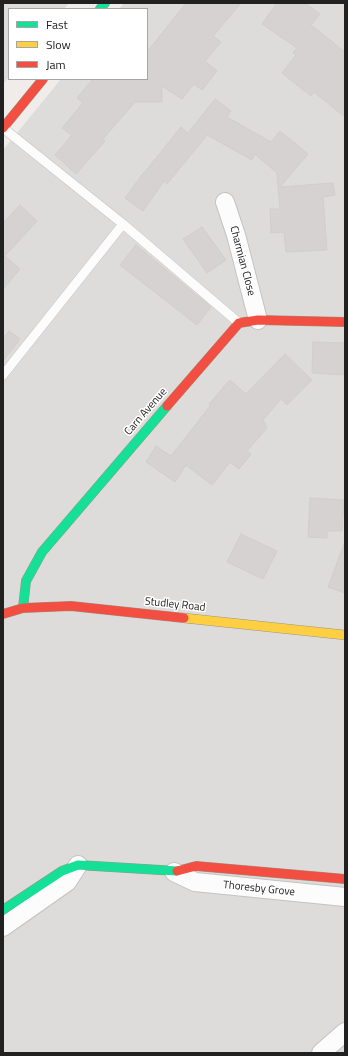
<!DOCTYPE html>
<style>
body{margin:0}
#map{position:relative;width:348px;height:1056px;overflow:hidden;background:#efecea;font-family:"Titillium Web",sans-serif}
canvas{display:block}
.frame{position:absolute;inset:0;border:4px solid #212121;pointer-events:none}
.legend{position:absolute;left:8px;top:8px;width:140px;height:72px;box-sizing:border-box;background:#fff;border:1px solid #a6a6a6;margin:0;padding:5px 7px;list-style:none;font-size:12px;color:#212121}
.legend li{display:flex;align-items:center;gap:8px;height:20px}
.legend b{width:20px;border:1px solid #a6a6a6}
</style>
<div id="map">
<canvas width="348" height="1056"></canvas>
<div class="frame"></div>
<ul class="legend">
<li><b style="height:5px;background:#16e098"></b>Fast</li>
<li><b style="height:5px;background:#ffcf43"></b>Slow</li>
<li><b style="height:5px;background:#f24e42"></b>Jam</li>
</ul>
</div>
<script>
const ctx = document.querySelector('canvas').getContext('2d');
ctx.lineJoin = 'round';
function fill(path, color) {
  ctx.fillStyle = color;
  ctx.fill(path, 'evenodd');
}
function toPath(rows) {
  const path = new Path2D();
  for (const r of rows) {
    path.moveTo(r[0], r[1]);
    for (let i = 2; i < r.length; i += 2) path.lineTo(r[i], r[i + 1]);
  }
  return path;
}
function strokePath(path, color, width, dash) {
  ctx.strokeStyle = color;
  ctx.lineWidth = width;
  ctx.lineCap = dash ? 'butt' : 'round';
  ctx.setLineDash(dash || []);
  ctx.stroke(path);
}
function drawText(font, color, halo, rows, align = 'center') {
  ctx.font = font + ' "Titillium Web",sans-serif';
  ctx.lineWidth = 3;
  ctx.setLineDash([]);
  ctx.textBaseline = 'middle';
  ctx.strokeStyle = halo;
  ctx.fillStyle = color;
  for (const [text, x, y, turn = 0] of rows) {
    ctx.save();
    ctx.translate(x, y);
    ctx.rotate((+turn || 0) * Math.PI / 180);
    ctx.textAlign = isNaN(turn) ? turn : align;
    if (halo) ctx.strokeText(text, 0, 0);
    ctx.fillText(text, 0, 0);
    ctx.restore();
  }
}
fill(toPath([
 [3,3,69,3,64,9,9,9,9,77,3,84],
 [124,3,345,3,345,1053,3,1053,3,150,61,79,147,79,147,9,119,9]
]), '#dedcdb');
const building = toPath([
 [186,3,241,3,213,36,221,42,205,61,217,71,202,90,194,84,182,99,162,86,162,102,135,102,103,139,105,141,76,174,55,155,72,135,62,128,83,103,77,98,93,79,147,79,147,52,186,3],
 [277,3,305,3,320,14,311,25,345,52,345,117,314,92,311,96,282,73,296,55,293,53,297,48,262,24,277,3],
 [215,99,231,111,227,117,271,142,280,131,308,154,280,187,333,183,335,195,323,197,327,250,286,252,284,232,271,233,270,209,280,209,277,173,255,154,252,160,207,135,167,184,164,181,143,211,125,198,144,172,144,173,181,127,188,133,215,99],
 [20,205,37,221,5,256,20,269,3,289,3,223,20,205],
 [202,227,226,260,207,273,183,239,202,227],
 [136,245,211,307,197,325,120,265,136,245],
 [9,331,20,339,3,361,3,338,9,331],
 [313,342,345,343,345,375,312,373,313,342],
 [285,354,312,380,287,405,281,399,263,420,267,428,247,451,251,454,239,469,230,462,212,485,186,465,175,482,146,462,156,446,171,456,211,405,209,404,230,380,246,394,285,354],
 [310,498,344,500,342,531,327,531,327,538,308,537,310,498],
 [241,534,277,551,263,579,227,562,241,534],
 [344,544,345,545,345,593,328,587,344,544]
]);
fill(building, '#d6d2d1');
strokePath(building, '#d3cdcb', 1);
const lane = toPath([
 [3,128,123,224,239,323],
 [3,375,123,224]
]);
const street = toPath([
 [225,202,236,235,258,320],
 [174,872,195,882,345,897],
 [3,927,67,882,78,865],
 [321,1053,345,1032]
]);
const fast = toPath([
 [100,9,105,3],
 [23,608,26,581,42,552,167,406],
 [3,910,62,871,78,865,177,871]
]);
const slow = toPath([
 [184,618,345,635]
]);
const jam = toPath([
 [3,128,43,79],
 [167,406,239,323,258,320,345,322],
 [3,614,23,608,71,606,184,618],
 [177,871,196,866,345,879]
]);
strokePath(lane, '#c5c3c2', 10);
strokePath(street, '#c5c3c2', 20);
strokePath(fast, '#9b9680', 10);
strokePath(slow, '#9b9680', 10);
strokePath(jam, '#9b9680', 10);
strokePath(lane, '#fdfcfc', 9);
strokePath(street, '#fdfcfc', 18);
strokePath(fast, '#16e098', 9);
strokePath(slow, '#ffcf43', 9);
strokePath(jam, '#f24e42', 9);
drawText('11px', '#212121', '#fff', [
 ["Charmian Close",242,261,75],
 ["Carn Avenue",146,412,-49],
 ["Studley Road",175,605,6],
 ["Thoresby Grove",259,889,6]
]);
</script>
